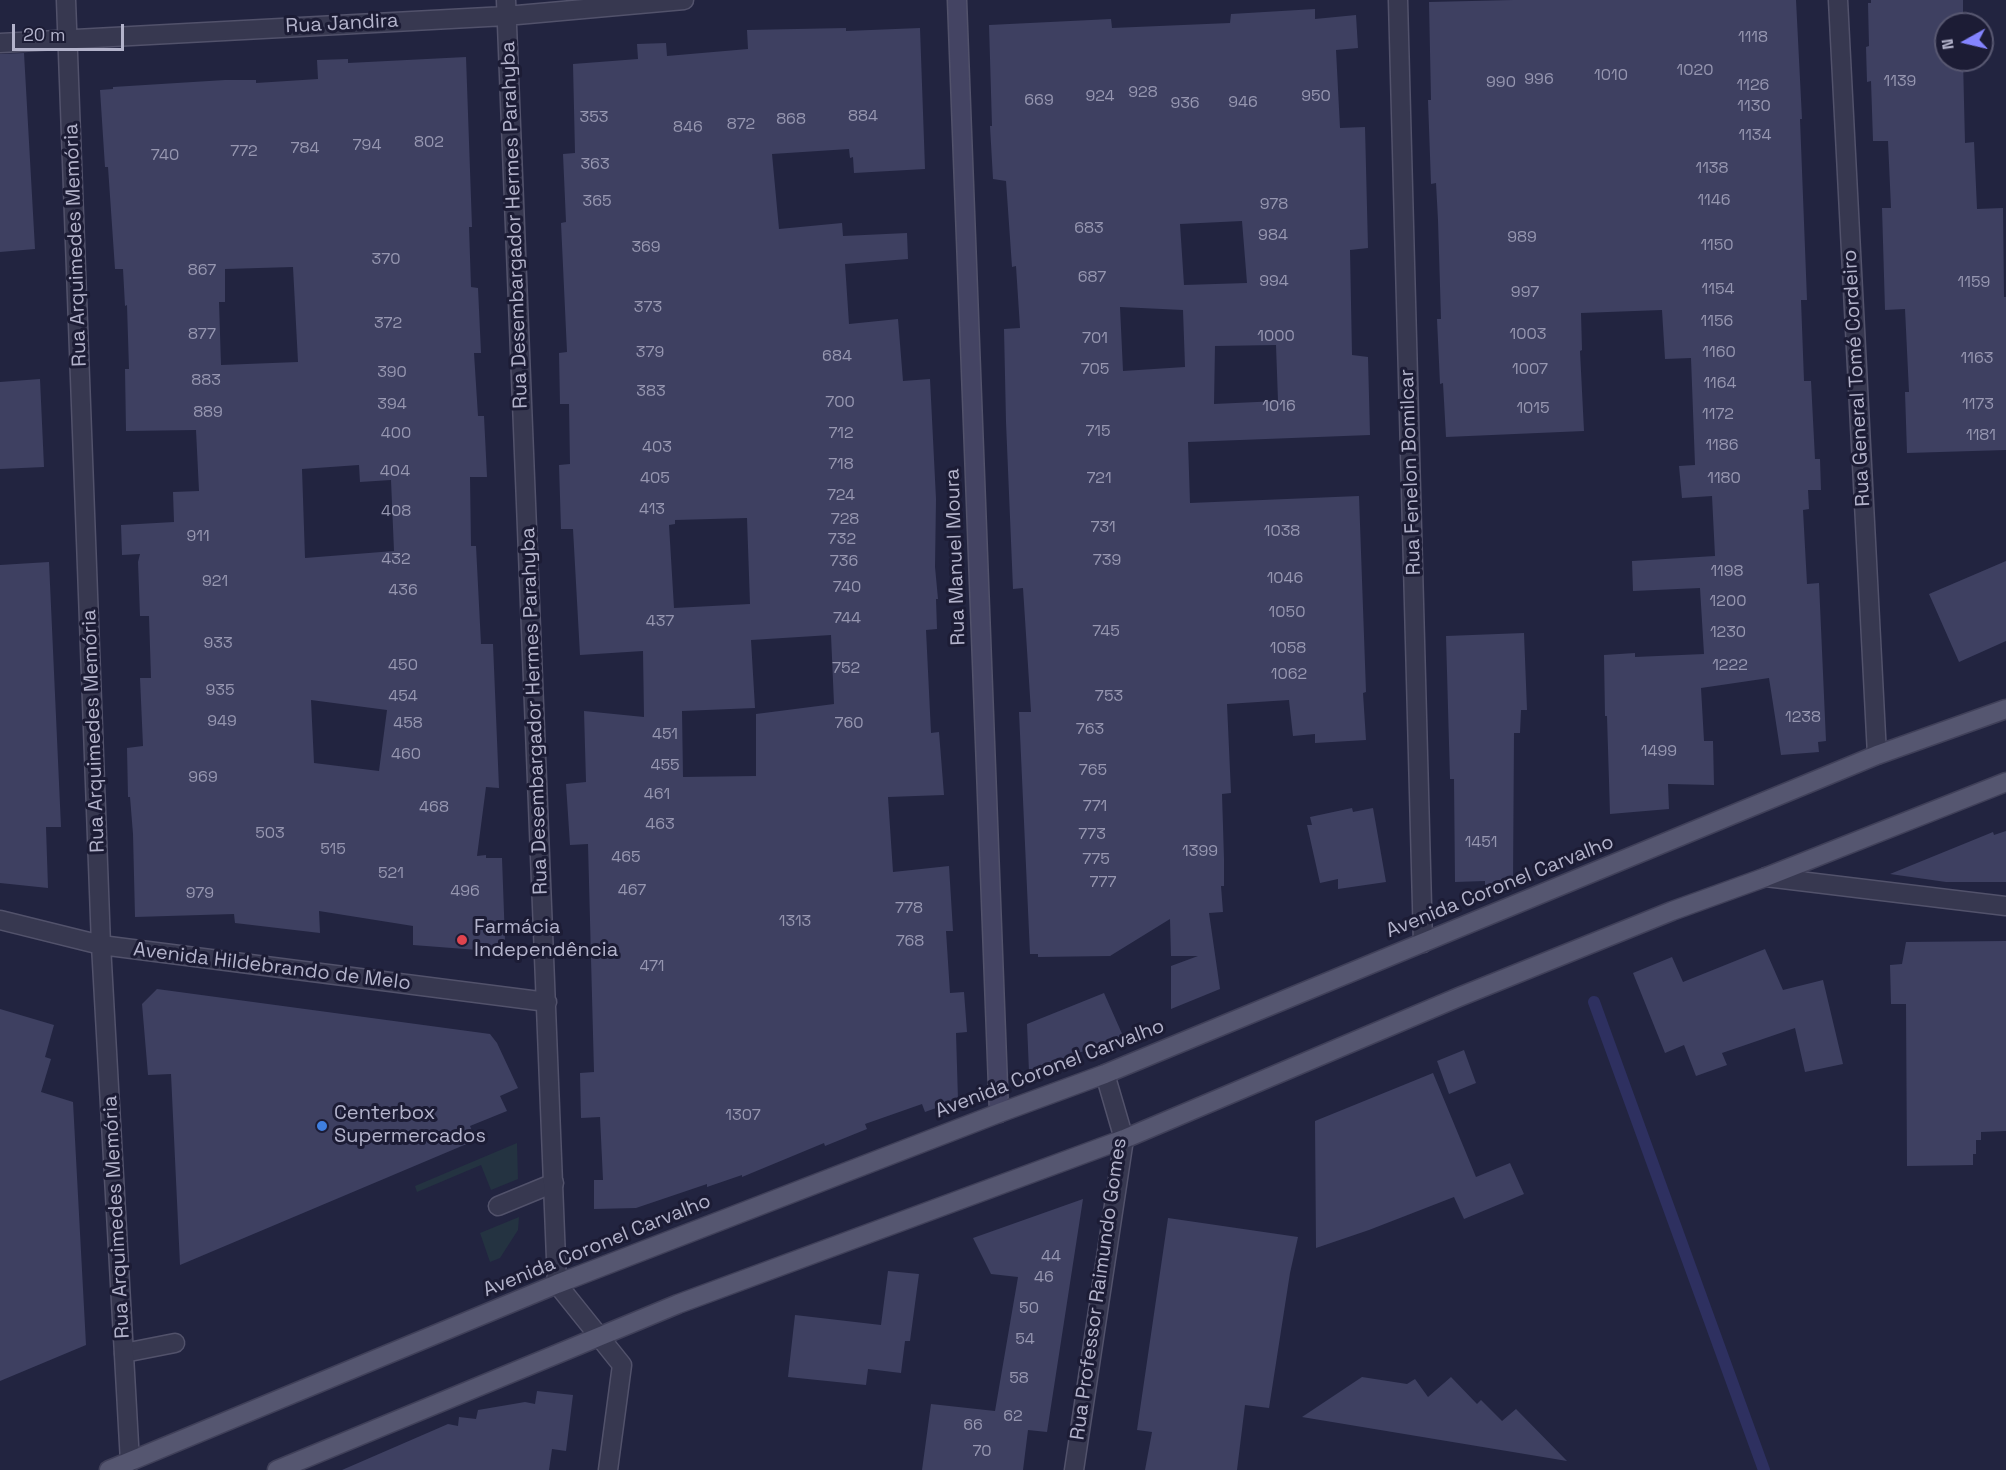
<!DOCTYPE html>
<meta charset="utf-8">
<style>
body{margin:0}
#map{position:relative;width:2006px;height:1470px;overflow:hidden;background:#222440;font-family:"Space Grotesk",sans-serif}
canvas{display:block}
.north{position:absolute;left:1934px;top:12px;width:60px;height:60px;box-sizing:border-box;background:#1c1c35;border:2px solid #585871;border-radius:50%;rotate:262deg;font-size:16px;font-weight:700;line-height:24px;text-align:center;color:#b3b3cb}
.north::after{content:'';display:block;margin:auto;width:21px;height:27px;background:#8484ff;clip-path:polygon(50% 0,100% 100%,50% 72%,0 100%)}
.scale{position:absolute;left:12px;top:24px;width:112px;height:27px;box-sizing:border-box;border:3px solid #b3b3cb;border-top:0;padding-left:8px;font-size:18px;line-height:21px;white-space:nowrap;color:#b3b3cb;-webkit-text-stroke:4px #1c1c35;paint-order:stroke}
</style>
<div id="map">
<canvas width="2006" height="1470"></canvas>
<div class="north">N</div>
<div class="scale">20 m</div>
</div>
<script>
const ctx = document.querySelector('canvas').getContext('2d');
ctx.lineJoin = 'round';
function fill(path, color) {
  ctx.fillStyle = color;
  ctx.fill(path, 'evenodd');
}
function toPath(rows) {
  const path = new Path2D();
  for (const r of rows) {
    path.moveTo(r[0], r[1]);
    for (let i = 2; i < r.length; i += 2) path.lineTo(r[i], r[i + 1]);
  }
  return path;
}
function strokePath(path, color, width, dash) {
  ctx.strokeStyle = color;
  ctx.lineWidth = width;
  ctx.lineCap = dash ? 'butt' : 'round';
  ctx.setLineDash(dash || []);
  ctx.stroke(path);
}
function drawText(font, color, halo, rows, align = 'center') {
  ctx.font = font + ' "Space Grotesk",sans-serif';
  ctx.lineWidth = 6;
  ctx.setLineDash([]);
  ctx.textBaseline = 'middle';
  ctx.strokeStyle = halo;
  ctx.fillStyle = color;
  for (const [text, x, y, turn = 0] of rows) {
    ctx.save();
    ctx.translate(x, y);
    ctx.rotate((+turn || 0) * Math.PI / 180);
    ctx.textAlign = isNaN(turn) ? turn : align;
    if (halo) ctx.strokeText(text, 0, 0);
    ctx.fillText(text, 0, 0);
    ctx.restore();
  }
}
fill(toPath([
 [517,1143,518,1179,491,1190,481,1165,417,1192,415,1186],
 [519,1217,518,1230,500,1258,490,1262,480,1233]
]), '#243341');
strokePath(toPath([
 [1594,1002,1764,1470]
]), '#2e3060', 12);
fill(toPath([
 [1513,0,1796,0,1802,119,1800,119,1807,300,1801,300,1804,381,1811,381,1815,459,1820,459,1821,490,1808,490,1809,509,1803,510,1807,584,1819,583,1826,741,1818,742,1819,752,1781,755,1769,678,1701,688,1704,741,1713,741,1714,785,1668,784,1669,809,1610,814,1607,716,1605,716,1604,655,1635,653,1635,657,1704,654,1700,588,1633,591,1632,561,1715,556,1712,496,1682,498,1679,466,1695,465,1691,358,1665,359,1662,310,1581,313,1582,350,1580,351,1584,431,1446,437,1443,383,1440,384,1437,319,1441,319,1438,220,1436,183,1431,184,1428,100,1431,100,1429,2],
 [1871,0,1963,0,1963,24,1946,24,1946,60,1963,60,1965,143,1974,142,1977,209,2003,208,2004,297,2006,297,2006,450,1907,453,1905,392,1909,392,1905,309,1885,310,1882,208,1891,208,1888,141,1873,141,1871,81,1867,82,1866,47,1869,46,1868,3,1871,3],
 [1315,9,1315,19,1356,15,1358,48,1336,50,1340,128,1365,127,1368,248,1350,250,1352,355,1368,357,1370,435,1188,442,1190,503,1359,496,1366,692,1363,693,1366,740,1315,743,1315,734,1293,736,1289,700,1227,704,1231,793,1222,794,1224,859,1224,886,1221,886,1223,912,1209,913,1220,989,1171,1009,1171,966,1198,956,1171,956,1170,919,1110,956,1038,957,1038,954,1030,954,1019,712,1031,712,1023,588,1013,589,1006,422,1004,329,1020,328,1016,266,1012,267,1006,181,993,179,990,126,992,126,989,25,1111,19,1112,28,1230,23,1231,14],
 [1242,221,1247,283,1184,285,1180,224],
 [1120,307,1183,310,1185,367,1123,371],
 [1276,345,1278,401,1214,404,1215,346],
 [846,28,846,31,920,28,925,169,854,173,853,157,850,158,849,149,772,154,779,229,842,223,843,236,907,233,908,259,845,264,849,324,898,319,903,381,930,379,936,499,935,567,938,599,936,599,937,629,926,630,931,733,939,732,944,795,888,797,893,872,949,866,953,931,946,931,950,993,964,992,967,1032,956,1033,958,1100,925,1112,922,1104,865,1124,867,1129,825,1146,824,1143,742,1177,742,1175,707,1187,707,1184,636,1208,594,1209,594,1180,603,1180,600,1117,581,1118,580,1073,594,1072,588,844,570,845,566,784,586,782,584,711,644,717,643,651,580,655,573,529,561,529,559,465,570,464,569,404,560,404,559,353,567,352,561,223,566,222,563,154,575,153,573,64,638,59,637,44,666,43,667,56,748,49,747,30],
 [747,518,750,604,674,608,669,525,675,524,675,520],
 [831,635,834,704,756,714,756,776,683,777,682,711,755,708,751,640],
 [24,53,35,249,0,252,0,54],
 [466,57,472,227,469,227,471,287,478,288,481,353,474,353,478,416,484,416,487,477,470,477,471,546,476,546,481,644,493,644,499,788,486,787,477,856,486,855,486,858,502,858,505,941,491,951,413,945,413,926,319,911,320,933,235,923,234,914,135,917,133,834,130,797,128,797,127,748,143,746,140,678,151,678,149,616,140,616,138,562,140,554,122,555,121,525,174,522,173,492,199,491,196,430,126,431,125,369,129,369,127,305,125,306,123,269,115,269,108,167,105,167,100,90,113,89,113,87,225,80,256,80,256,83,318,79,317,60,348,59,348,63],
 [293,267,298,362,221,365,219,302,225,302,225,269],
 [359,465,360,482,391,480,394,551,305,558,302,469],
 [311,700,387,710,379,771,314,763],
 [40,379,44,467,0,469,0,382],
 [2006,561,2006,641,1959,662,1929,594],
 [49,562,61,827,46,827,48,888,0,883,0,565],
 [1524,633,1527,710,1521,710,1520,733,1514,733,1513,882,1485,895,1485,881,1455,882,1454,779,1450,779,1446,636],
 [1352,808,1353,812,1373,808,1386,882,1338,889,1338,879,1320,883,1307,825,1312,825,1310,817],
 [2006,831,2006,882,1946,882,1890,874,1993,832,1994,835],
 [2006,941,2006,1131,1981,1132,1981,1140,1976,1140,1976,1154,1973,1154,1973,1165,1907,1166,1906,1004,1891,1004,1890,965,1902,964,1906,942],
 [1765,949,1783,990,1823,980,1843,1064,1805,1072,1795,1028,1722,1053,1727,1065,1696,1076,1684,1045,1665,1053,1633,973,1672,957,1683,982],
 [157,989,490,1034,497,1043,518,1088,500,1096,507,1111,470,1126,476,1140,180,1265,171,1074,148,1075,142,1004],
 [1104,993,1123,1036,1029,1072,1027,1024],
 [0,1009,54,1025,45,1057,51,1059,41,1092,73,1102,86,1345,0,1381],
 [1464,1050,1476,1083,1449,1094,1437,1061],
 [1433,1073,1476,1177,1510,1163,1524,1194,1464,1219,1454,1197,1369,1230,1316,1248,1315,1121],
 [1083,1199,1047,1432,1028,1430,1023,1470,922,1470,931,1404,995,1411,1018,1277,991,1274,973,1238],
 [1168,1218,1298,1237,1290,1273,1269,1408,1245,1405,1237,1470,1145,1470,1152,1432,1137,1430],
 [888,1271,919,1274,910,1341,905,1341,901,1373,868,1369,866,1385,788,1377,795,1315,881,1325],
 [1362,1377,1407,1384,1415,1379,1428,1397,1451,1377,1477,1404,1481,1400,1502,1421,1516,1409,1567,1461,1302,1417],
 [537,1391,573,1395,566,1451,552,1449,549,1470,342,1470,448,1424,458,1426,459,1417,476,1419,478,1410,525,1402,535,1404]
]), '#3e4061');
const lane = toPath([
 [498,1206,554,1183],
 [124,1353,175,1343]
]);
const street = toPath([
 [66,0,101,945,130,1462],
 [506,0,557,1284,622,1365,608,1470],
 [1398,0,1423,943],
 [1838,0,1877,755],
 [0,43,506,16,684,0],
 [1766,877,2006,906],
 [0,920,101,945,547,1002],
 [1074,1470,1124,1139,1105,1074]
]);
const secondary = toPath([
 [957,0,999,1113]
]);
const primary = toPath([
 [109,1470,557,1284,999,1113,1105,1074,1877,755,2006,709],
 [277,1470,678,1304,1124,1139,1459,997,1672,911,1766,877,2006,782]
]);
strokePath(lane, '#52526b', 21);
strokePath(street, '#52526b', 21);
strokePath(secondary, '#52526b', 21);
strokePath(primary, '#404059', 21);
strokePath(lane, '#373850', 18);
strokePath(street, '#373850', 18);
strokePath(secondary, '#444463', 18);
strokePath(primary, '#555670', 18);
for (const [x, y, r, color] of [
 [462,940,6,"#e0444e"],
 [322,1126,6,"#3f7fe0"]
]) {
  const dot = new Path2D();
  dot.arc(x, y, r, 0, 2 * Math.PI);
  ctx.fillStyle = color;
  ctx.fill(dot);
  strokePath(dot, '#1c1c35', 2);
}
drawText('16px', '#9696b0', null, [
 ["1118",1753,38],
 ["1020",1695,71],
 ["1010",1611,76],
 ["996",1539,80],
 ["1139",1900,82],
 ["990",1501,83],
 ["1126",1753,86],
 ["928",1143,93],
 ["924",1100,97],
 ["950",1316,97],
 ["669",1039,101],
 ["946",1243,103],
 ["936",1185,104],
 ["1130",1754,107],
 ["884",863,117],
 ["353",594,118],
 ["868",791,120],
 ["872",741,125],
 ["846",688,128],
 ["1134",1755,136],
 ["802",429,143],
 ["794",367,146],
 ["784",305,149],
 ["772",244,152],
 ["740",165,156],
 ["363",595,165],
 ["1138",1712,169],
 ["1146",1714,201],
 ["365",597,202],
 ["978",1274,205],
 ["683",1089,229],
 ["984",1273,236],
 ["989",1522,238],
 ["1150",1717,246],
 ["369",646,248],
 ["370",386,260],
 ["867",202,271],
 ["687",1092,278],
 ["994",1274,282],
 ["1159",1974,283],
 ["1154",1718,290],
 ["997",1525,293],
 ["373",648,308],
 ["1156",1717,322],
 ["372",388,324],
 ["877",202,335],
 ["1003",1528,335],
 ["1000",1276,337],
 ["701",1095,339],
 ["379",650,353],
 ["1160",1719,353],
 ["684",837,357],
 ["1163",1977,359],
 ["705",1095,370],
 ["1007",1530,370],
 ["390",392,373],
 ["883",206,381],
 ["1164",1720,384],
 ["383",651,392],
 ["700",840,403],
 ["394",392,405],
 ["1173",1978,405],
 ["1016",1279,407],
 ["1015",1533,409],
 ["889",208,413],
 ["1172",1718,415],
 ["715",1098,432],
 ["400",396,434],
 ["712",841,434],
 ["1181",1981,436],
 ["1186",1722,446],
 ["403",657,448],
 ["718",841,465],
 ["404",395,472],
 ["405",655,479],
 ["721",1099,479],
 ["1180",1724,479],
 ["724",841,496],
 ["413",652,510],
 ["408",396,512],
 ["728",845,520],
 ["731",1103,528],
 ["1038",1282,532],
 ["911",198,537],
 ["732",842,540],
 ["432",396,560],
 ["739",1107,561],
 ["736",844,562],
 ["1198",1727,572],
 ["1046",1285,579],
 ["921",215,582],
 ["740",847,588],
 ["436",403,591],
 ["1200",1728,602],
 ["1050",1287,613],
 ["744",847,619],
 ["437",660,622],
 ["745",1106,632],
 ["1230",1728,633],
 ["933",218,644],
 ["1058",1288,649],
 ["450",403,666],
 ["1222",1730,666],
 ["752",846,669],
 ["1062",1289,675],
 ["935",220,691],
 ["454",403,697],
 ["753",1109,697],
 ["1238",1803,718],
 ["949",222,722],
 ["458",408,724],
 ["760",849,724],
 ["763",1090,730],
 ["451",665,735],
 ["1499",1659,752],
 ["460",406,755],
 ["455",665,766],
 ["765",1093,771],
 ["969",203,778],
 ["461",657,795],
 ["771",1095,807],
 ["468",434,808],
 ["463",660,825],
 ["503",270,834],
 ["773",1092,835],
 ["1451",1481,843],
 ["515",333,850],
 ["1399",1200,852],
 ["465",626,858],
 ["775",1096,860],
 ["521",391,874],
 ["777",1103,883],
 ["467",632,891],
 ["496",465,892],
 ["979",200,894],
 ["778",909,909],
 ["1313",795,922],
 ["768",910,942],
 ["471",652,967],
 ["1307",743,1116],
 ["44",1051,1257],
 ["46",1044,1278],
 ["50",1029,1309],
 ["54",1025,1340],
 ["58",1019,1379],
 ["62",1013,1417],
 ["66",973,1426],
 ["70",982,1452]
]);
drawText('20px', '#b3b3cb', '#1c1c35', [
 ["Rua Jandira",342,24,-3],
 ["Rua Desembargador Hermes Parahyba",515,225,-92],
 ["Rua Arquimedes Memória",76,245,-92],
 ["Rua General Tomé Cordeiro",1857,378,-93],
 ["Rua Fenelon Bomilcar",1411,472,-92],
 ["Rua Manuel Moura",956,557,-92],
 ["Rua Desembargador Hermes Parahyba",535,711,-92],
 ["Rua Arquimedes Memória",94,731,-92],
 ["Avenida Coronel Carvalho",1500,887,-22],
 ["Avenida Hildebrando de Melo",272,967,7],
 ["Avenida Coronel Carvalho",1050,1069,-21],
 ["Rua Arquimedes Memória",117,1217,-93],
 ["Avenida Coronel Carvalho",597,1246,-22],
 ["Rua Professor Raimundo Gomes",1099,1289,-82]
]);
drawText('20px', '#b3b3cb', '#1c1c35', [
 ["Farmácia",474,928],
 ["Independência",474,951],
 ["Centerbox",334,1114],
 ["Supermercados",334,1137]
], 'left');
</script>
